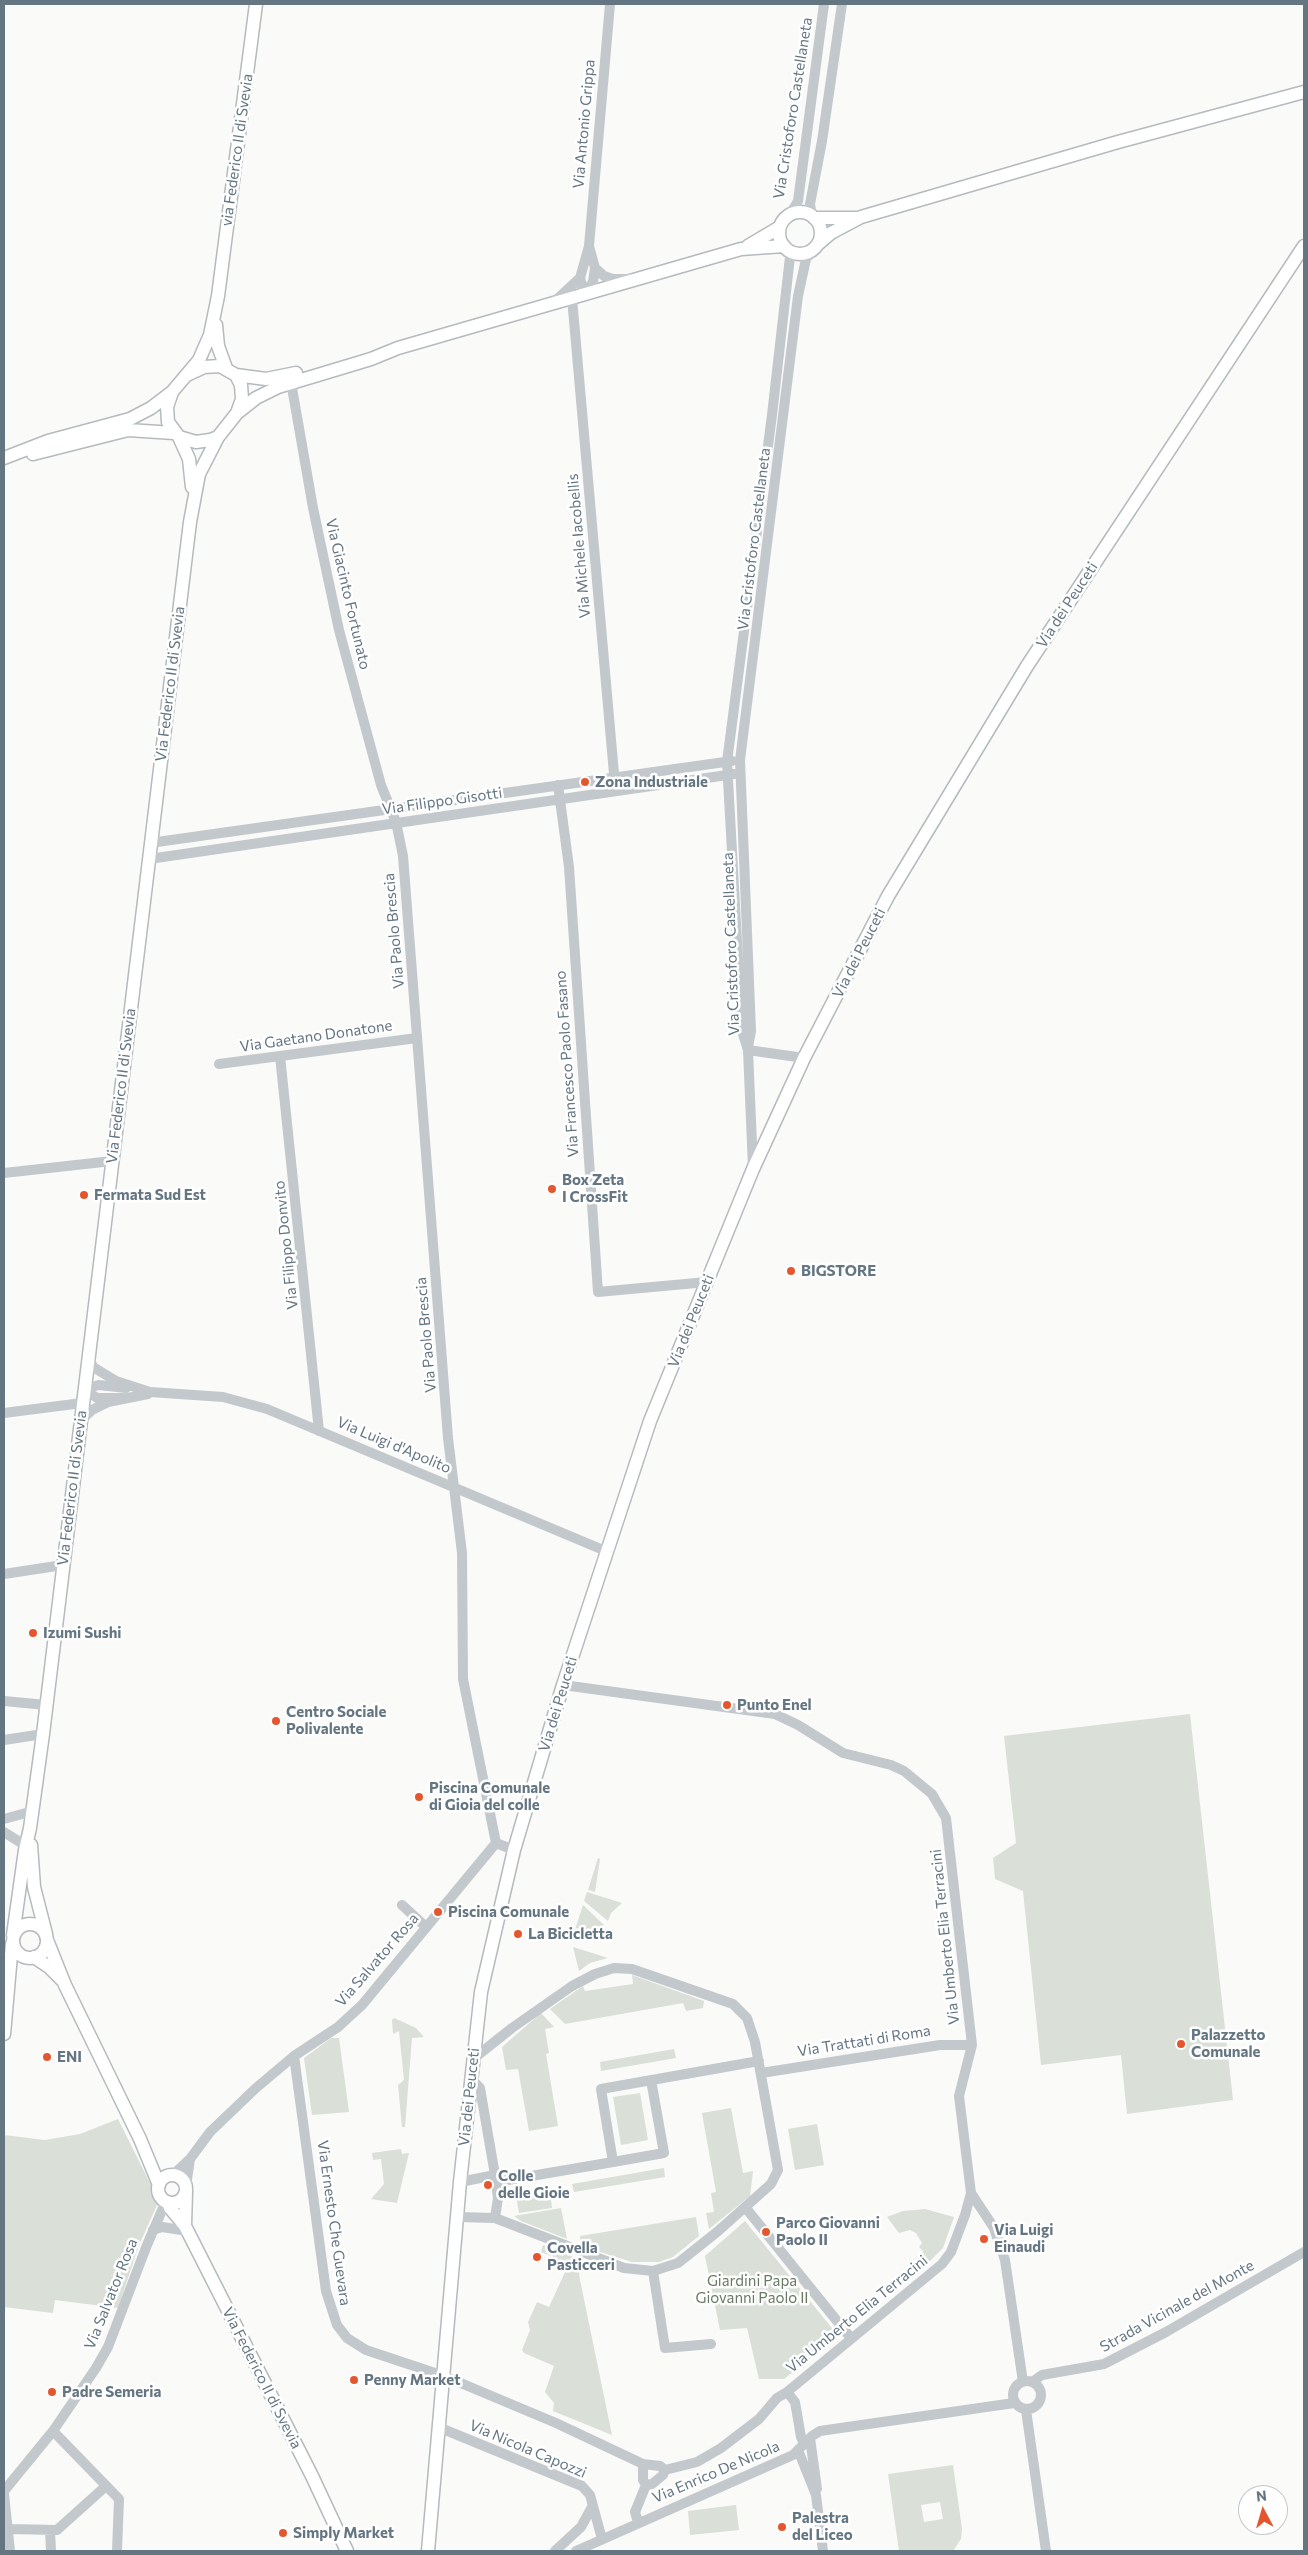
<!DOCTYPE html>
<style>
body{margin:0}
#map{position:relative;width:1308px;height:2555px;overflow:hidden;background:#fafaf8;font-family:Commissioner,sans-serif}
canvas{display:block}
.frame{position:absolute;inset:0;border:5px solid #657683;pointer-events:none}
.north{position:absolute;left:1238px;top:2485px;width:50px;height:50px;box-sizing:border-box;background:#fff;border:1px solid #c1c8cd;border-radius:50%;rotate:354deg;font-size:14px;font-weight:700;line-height:20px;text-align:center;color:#657683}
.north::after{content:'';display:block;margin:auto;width:18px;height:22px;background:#e4572e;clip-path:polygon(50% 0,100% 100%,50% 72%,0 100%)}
</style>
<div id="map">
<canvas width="1308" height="2555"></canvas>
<div class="frame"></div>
<div class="north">N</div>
</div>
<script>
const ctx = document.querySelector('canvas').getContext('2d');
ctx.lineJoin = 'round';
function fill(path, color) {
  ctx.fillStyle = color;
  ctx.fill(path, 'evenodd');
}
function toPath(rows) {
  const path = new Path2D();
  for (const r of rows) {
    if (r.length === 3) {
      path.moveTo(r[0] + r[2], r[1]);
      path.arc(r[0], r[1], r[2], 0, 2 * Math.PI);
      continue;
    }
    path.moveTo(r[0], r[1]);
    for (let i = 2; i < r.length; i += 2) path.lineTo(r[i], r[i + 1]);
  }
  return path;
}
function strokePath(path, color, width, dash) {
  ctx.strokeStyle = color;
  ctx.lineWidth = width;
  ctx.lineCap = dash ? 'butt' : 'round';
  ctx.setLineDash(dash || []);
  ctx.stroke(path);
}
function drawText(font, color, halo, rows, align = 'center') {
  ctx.font = font + ' Commissioner,sans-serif';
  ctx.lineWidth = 5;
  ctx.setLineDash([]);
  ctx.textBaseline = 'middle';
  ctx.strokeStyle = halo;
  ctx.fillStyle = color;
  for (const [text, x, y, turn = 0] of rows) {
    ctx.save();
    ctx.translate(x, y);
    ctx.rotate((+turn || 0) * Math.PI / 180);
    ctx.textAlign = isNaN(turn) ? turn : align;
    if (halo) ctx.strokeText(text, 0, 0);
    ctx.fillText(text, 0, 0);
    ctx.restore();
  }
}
fill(toPath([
 [1190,1714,1233,2100,1127,2114,1121,2055,1041,2065,1023,1891,995,1879,993,1858,1016,1843,1004,1736],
 [598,1858,600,1859,595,1892,588,1890],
 [587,1892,622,1903,611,1913,608,1921,584,1901],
 [583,1905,604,1925,572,1939],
 [573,1947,608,1958,590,1963,579,1971],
 [632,1975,704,2001,703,2008,686,2011,683,2003,565,2024,550,2009,583,1986,585,1991,633,1984],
 [541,2013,554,2027,545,2029,549,2053,546,2054,558,2126,529,2131,518,2069,506,2070,502,2047],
 [394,2018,416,2028,424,2037,412,2038,405,2127,402,2127,398,2085,404,2080,399,2031,393,2034,392,2020],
 [331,2038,339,2038,349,2112,312,2115,304,2058],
 [674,2049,676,2058,601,2071,600,2062],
 [640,2093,648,2140,621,2145,613,2097],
 [731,2108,743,2173,753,2171,750,2196,709,2229,706,2213,714,2212,711,2193,716,2192,702,2113],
 [118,2119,159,2201,139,2245,118,2308,55,2300,53,2313,4,2307,4,2135,45,2140,80,2134],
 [817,2124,824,2165,795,2170,788,2129],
 [401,2149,402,2154,409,2153,397,2203,371,2199,384,2184,381,2159,373,2160,372,2153],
 [664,2168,665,2177,574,2192,572,2184],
 [550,2190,552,2208,519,2213,516,2196],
 [561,2208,567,2239,521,2221,514,2216],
 [925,2209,954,2217,943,2248,928,2263,921,2254,923,2251,919,2247,922,2243,916,2233,910,2230,899,2233,887,2217,903,2211],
 [696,2217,699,2236,673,2257,659,2262,632,2262,581,2246,580,2236],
 [745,2221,836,2333,833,2335,835,2338,784,2379,759,2379,747,2328,720,2330,705,2256],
 [543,2245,583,2261,579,2275,612,2435,553,2411,554,2403,545,2392,554,2366,524,2353,522,2350,530,2330,528,2322,537,2302,549,2307,567,2268,556,2258,541,2252],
 [953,2465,962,2529,961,2539,953,2551,899,2551,888,2474],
 [940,2502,943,2519,924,2522,921,2505],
 [736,2505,739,2530,690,2535,688,2511]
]), '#dadfd7');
const major = toPath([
 [800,233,21],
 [814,218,856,218],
 [818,244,831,233,861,217,1118,142,1304,92],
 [748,246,780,227],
 [216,325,218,346,226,368],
 [189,374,204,367,220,366,236,375,241,385,242,399,237,413,218,437,210,440,196,442,179,437,168,422,167,407,172,392,199,360,210,335,218,296,256,4],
 [236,375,266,379,296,373],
 [237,413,256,398,278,387,371,359,398,348,741,249,784,246],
 [179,437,189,459,192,487],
 [33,454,128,430,174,433],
 [4,458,48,441,130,419,151,408,172,392],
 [31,1845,34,1887,46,1934],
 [30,1941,17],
 [13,1935,25,1850,30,1828,43,1734,190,522,199,474,218,437],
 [47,1940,65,1985,140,2139,159,2185],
 [34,1957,49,1967,62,1980],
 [4,2034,12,1944],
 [172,2189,14],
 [168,2202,170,2208,185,2226,312,2476,347,2551],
 [185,2226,186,2191],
 [428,2551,460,2182,481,1992,514,1850,563,1685,650,1421,753,1169,804,1058,888,896,1027,666,1304,246]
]);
strokePath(major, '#b5babe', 15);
strokePath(toPath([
 [789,216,798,201,824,4],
 [812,216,810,204,822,141,842,4],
 [589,246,595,268,593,282,584,294,580,278,589,246,610,4],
 [595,268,604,276,613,279,629,279],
 [572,298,615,785],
 [553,303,580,278],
 [291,382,313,508,339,630,381,785,396,822,403,856,448,1438,462,1553,463,1679,496,1843],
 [558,785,569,867,598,1292,707,1282],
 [150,843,732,761],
 [149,859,734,774],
 [748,1047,751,1031,740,760,798,296,806,259,814,249],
 [748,1050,804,1058],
 [280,1056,319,1431],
 [219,1064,417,1038],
 [753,1168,748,1050,742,1031,727,762,772,415,790,257,789,250],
 [4,1173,112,1161],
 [88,1355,93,1367,116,1381,150,1392,223,1397,267,1409,608,1552],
 [124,1398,97,1398,84,1389,99,1385,126,1388],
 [4,1413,82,1403],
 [80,1421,92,1410,108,1402,148,1394],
 [4,1574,63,1565],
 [563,1685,775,1714,798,1725,843,1753,891,1765,904,1771,932,1794,946,1818,972,2045,959,2096,971,2193,965,2215,951,2252,942,2264,787,2392],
 [4,1701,46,1705],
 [4,1740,43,1734],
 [4,1819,33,1811],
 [4,1832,26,1846],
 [402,1905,426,1927],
 [294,2056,326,2291,337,2325,347,2338,366,2350,444,2376,556,2423,643,2464],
 [761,2073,940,2045,972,2045],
 [471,2078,480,2088,495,2175,498,2198,495,2218],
 [651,2080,664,2153,613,2162,601,2089,759,2061],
 [173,2175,190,2159],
 [460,2182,495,2175],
 [496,2182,613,2162],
 [186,2186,190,2159,210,2132,256,2088,294,2056,338,2027,362,2005,496,1843,514,1850],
 [971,2193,994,2228,1005,2260,1023,2382],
 [745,2207,850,2337],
 [457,2217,495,2218,624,2268,653,2271,678,2263,717,2232,771,2184,778,2170,755,2042,747,2018,733,2004,632,1969,614,1968,595,1974,572,1986,512,2028,473,2059],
 [153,2230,162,2227,188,2231],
 [653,2271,665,2348,711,2344],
 [1027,2395,14],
 [1032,2382,1042,2375,1104,2364,1166,2332,1304,2252],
 [1026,2410,1046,2551],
 [438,2427,582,2486,590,2495,602,2539],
 [53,2431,119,2499,117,2551],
 [810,2438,817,2489],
 [798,2450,816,2495,823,2551],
 [643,2464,660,2466,665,2470,697,2462,721,2448,759,2419,777,2398,787,2392,795,2402,801,2437,804,2444],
 [646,2485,652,2484,663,2475,665,2470],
 [4,2491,53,2431,96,2368,108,2347,147,2245,166,2201],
 [4,2494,10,2551],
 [638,2522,635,2512,646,2485,643,2480,643,2464],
 [8,2529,57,2530,106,2486],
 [50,2530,51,2551],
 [555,2551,581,2527,592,2507],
 [576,2551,793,2455,812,2436,820,2431,1014,2403]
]), '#c3c8cc', 10);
strokePath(major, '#fff', 12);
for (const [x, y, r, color] of [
 [585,782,5,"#e4572e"],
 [552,1189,5,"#e4572e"],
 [84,1195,5,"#e4572e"],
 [791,1271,5,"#e4572e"],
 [33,1633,5,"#e4572e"],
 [727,1705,5,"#e4572e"],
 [276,1721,5,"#e4572e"],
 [419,1797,5,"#e4572e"],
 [438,1912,5,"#e4572e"],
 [518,1934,5,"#e4572e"],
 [1181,2044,5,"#e4572e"],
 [47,2057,5,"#e4572e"],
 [488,2185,5,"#e4572e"],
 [766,2232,5,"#e4572e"],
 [984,2239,5,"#e4572e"],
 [537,2257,5,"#e4572e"],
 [354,2380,5,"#e4572e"],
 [52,2392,5,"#e4572e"],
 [782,2527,5,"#e4572e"],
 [283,2533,5,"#e4572e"]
]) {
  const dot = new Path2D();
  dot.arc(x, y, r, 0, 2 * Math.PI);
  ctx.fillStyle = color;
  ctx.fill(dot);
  strokePath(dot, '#fff', 2);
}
drawText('15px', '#657683', '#fff', [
 ["Via Cristoforo Castellaneta",793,108,-81],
 ["Via Antonio Grippa",584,124,-85],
 ["via Federico II di Svevia",237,150,-82],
 ["Via Cristoforo Castellaneta",754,539,-83],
 ["Via Michele Iacobellis",579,546,-95],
 ["Via Giacinto Fortunato",348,594,77],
 ["Via dei Peuceti",1067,605,-57],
 ["Via Federico II di Svevia",170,684,-83],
 ["Via Filippo Gisotti",442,801,-8],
 ["Via Paolo Brescia",394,931,-95],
 ["Via Cristoforo Castellaneta",731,944,-92],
 ["Via dei Peuceti",859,953,-63],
 ["Via Gaetano Donatone",316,1036,-8],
 ["Via Francesco Paolo Fasano",567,1064,-94],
 ["Via Federico II di Svevia",121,1086,-83],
 ["Via Filippo Donvito",286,1245,-96],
 ["Via dei Peuceti",691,1321,-68],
 ["Via Paolo Brescia",426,1335,-95],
 ["Via Luigi d'Apolito",394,1445,23],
 ["Via Federico II di Svevia",72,1488,-83],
 ["Via dei Peuceti",558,1704,-73],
 ["Via Umberto Elia Terracini",945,1937,-96],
 ["Via Salvator Rosa",377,1960,-49],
 ["Via Trattati di Roma",864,2041,-9],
 ["Via dei Peuceti",469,2097,-84],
 ["Via Ernesto Che Guevara",334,2223,82],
 ["Via Salvator Rosa",111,2294,-68],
 ["Strada Vicinale del Monte",1177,2306,-29],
 ["Via Umberto Elia Terracini",857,2314,-39],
 ["Via Federico II di Svevia",262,2378,63],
 ["Via Nicola Capozzi",528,2449,23],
 ["Via Enrico De Nicola",716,2472,-23]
]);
drawText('bold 15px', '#657683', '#fff', [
 ["Zona Industriale",595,782],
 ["Box Zeta",562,1180],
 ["I CrossFit",562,1197],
 ["Fermata Sud Est",94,1195],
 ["BIGSTORE",801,1271],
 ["Izumi Sushi",43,1633],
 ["Punto Enel",737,1705],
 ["Centro Sociale",286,1712],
 ["Polivalente",286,1729],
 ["Piscina Comunale",429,1788],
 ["di Gioia del colle",429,1805],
 ["Piscina Comunale",448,1912],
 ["La Bicicletta",528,1934],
 ["Palazzetto",1191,2035],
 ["Comunale",1191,2052],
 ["ENI",57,2057],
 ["Colle",498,2176],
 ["delle Gioie",498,2193],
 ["Parco Giovanni",776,2223],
 ["Paolo II",776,2240],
 ["Via Luigi",994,2230],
 ["Einaudi",994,2247],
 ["Covella",547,2248],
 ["Pasticceri",547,2265],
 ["Penny Market",364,2380],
 ["Padre Semeria",62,2392],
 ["Palestra",792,2518],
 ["del Liceo",792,2535],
 ["Simply Market",293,2533]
], 'left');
drawText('15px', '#687a64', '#fff', [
 ["Giardini Papa",752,2281],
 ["Giovanni Paolo II",752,2298]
]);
</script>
